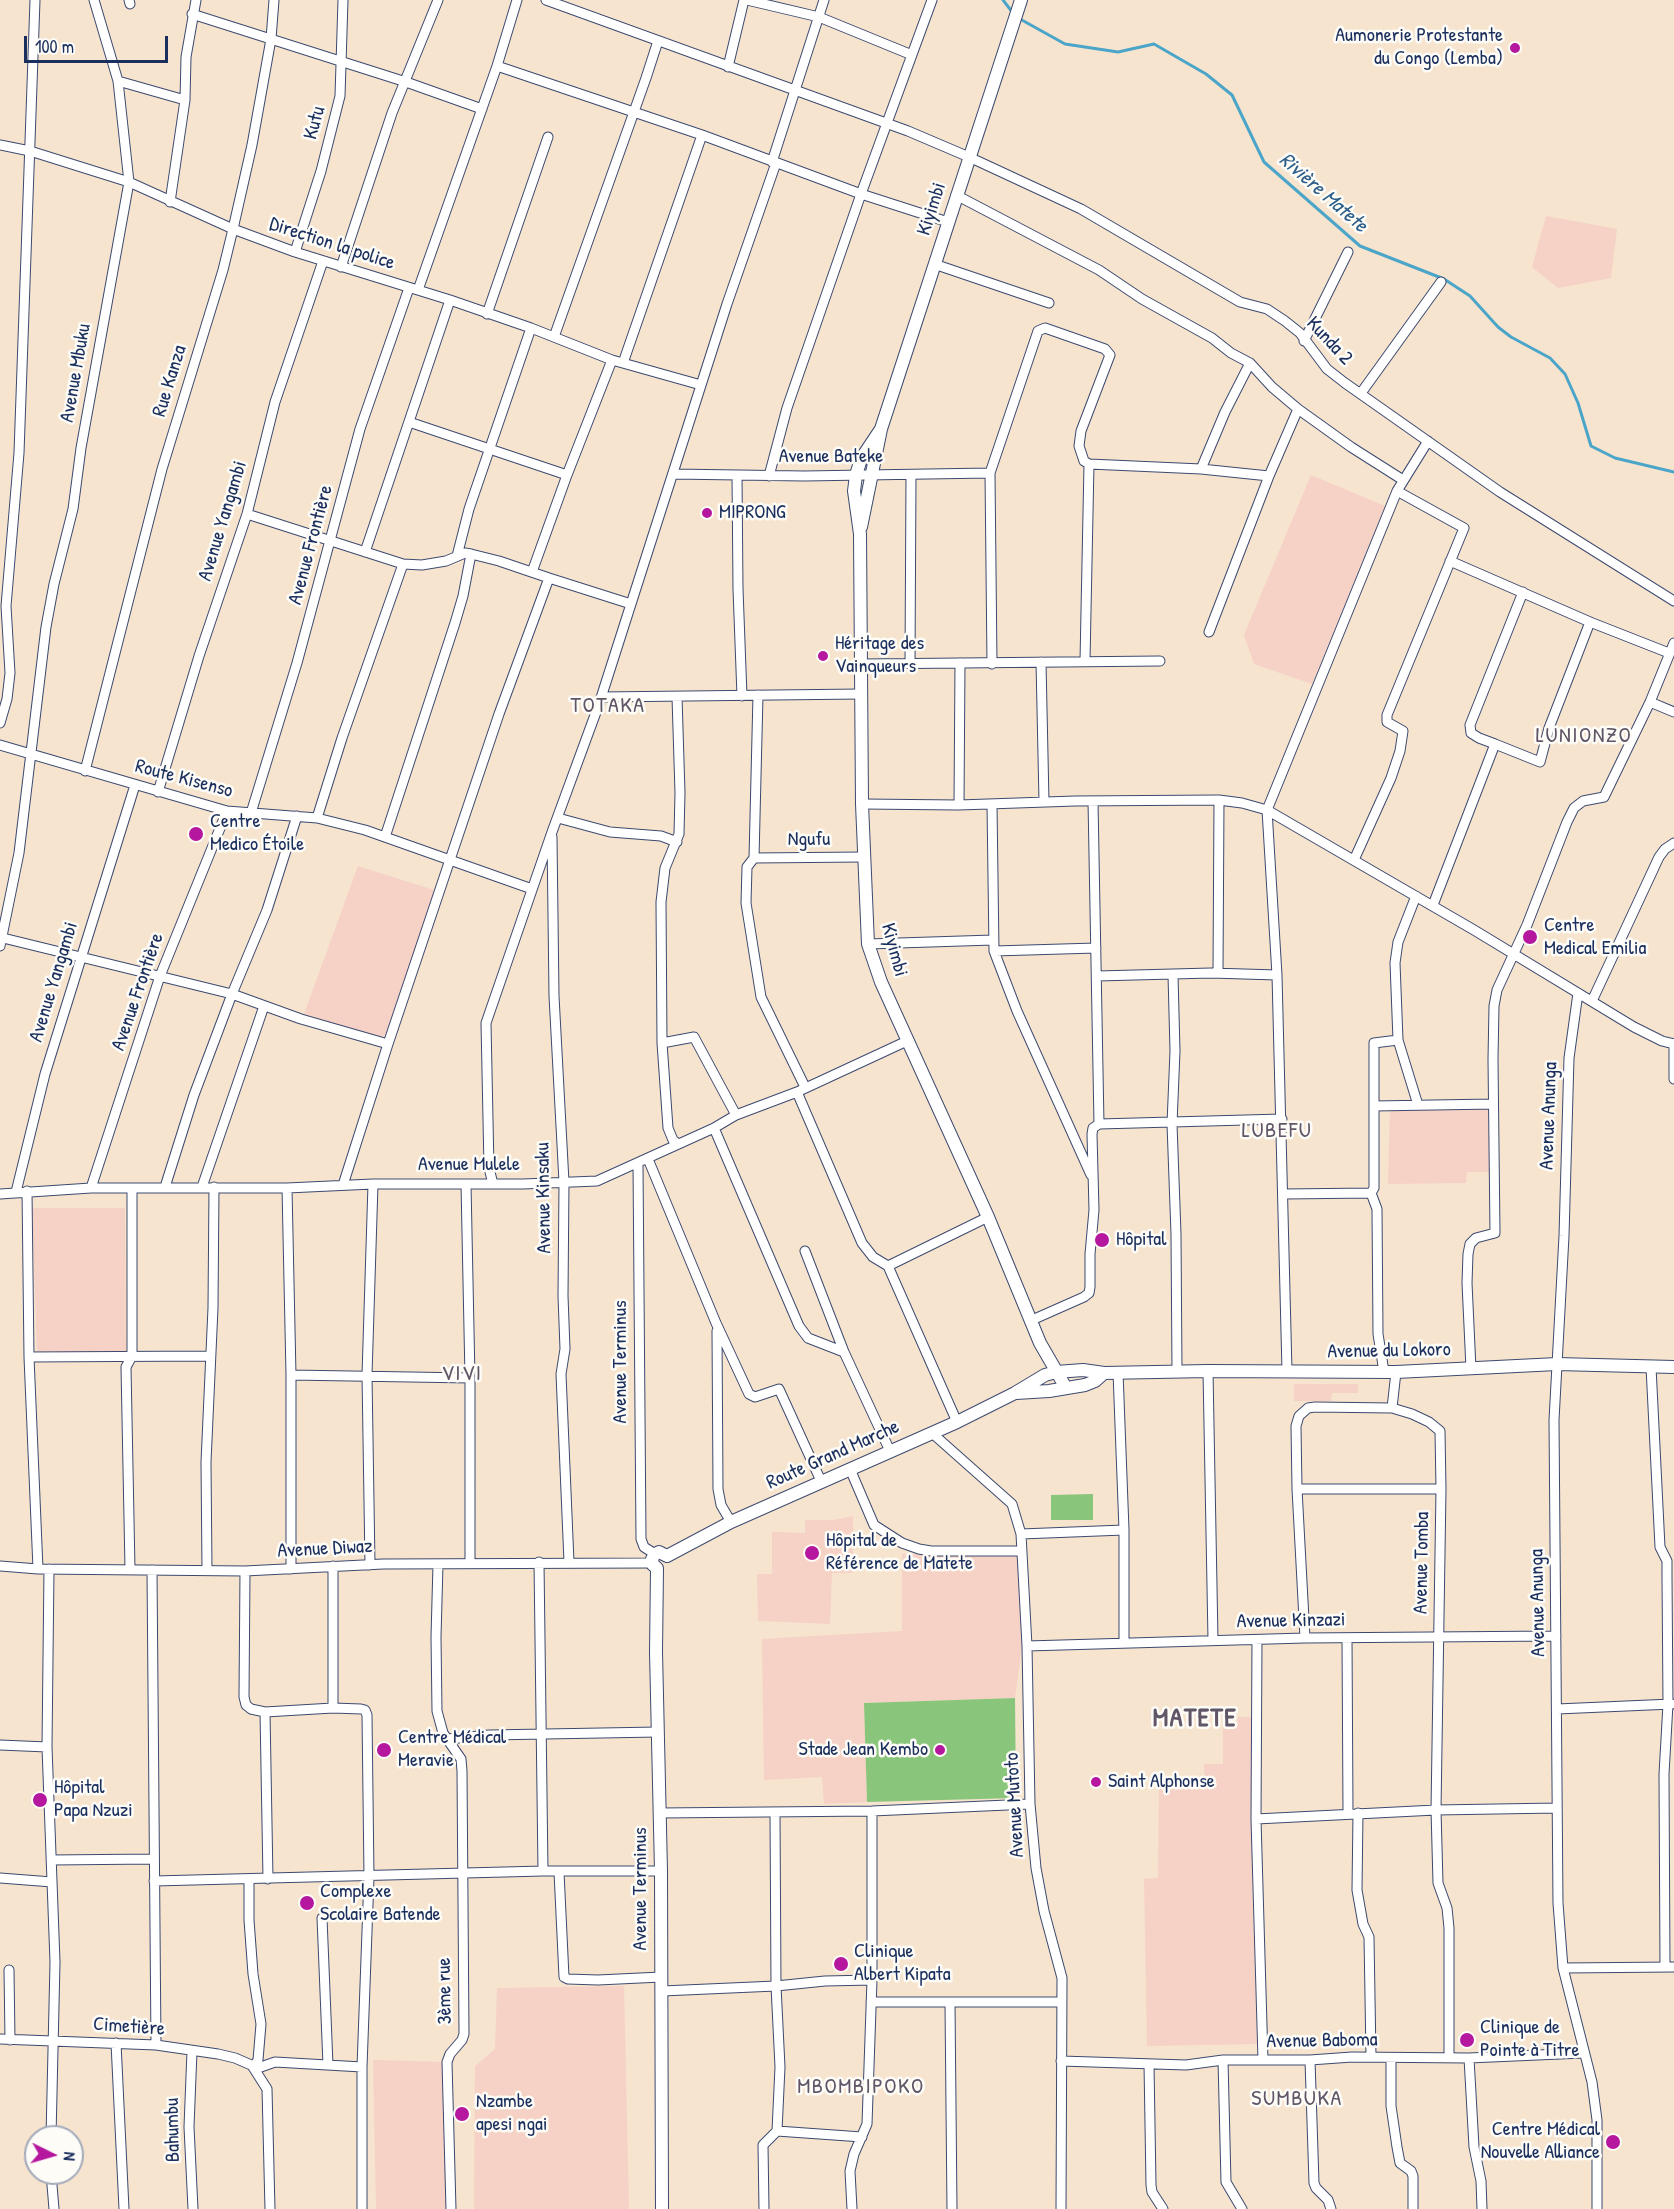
<!DOCTYPE html>
<meta charset="utf-8">
<style>
body{margin:0}
#map{position:relative;width:1674px;height:2209px;overflow:hidden;background:#f6e4cf;font-family:"Patrick Hand",sans-serif}
canvas{display:block}
.north{position:absolute;left:24px;top:2125px;width:60px;height:60px;box-sizing:border-box;background:#fdfcf7;border:2px solid #a3aaba;border-radius:50%;rotate:95deg;font-size:16px;font-weight:700;line-height:24px;text-align:center;color:#1b2f5e}
.north::after{content:'';display:block;margin:auto;width:21px;height:27px;background:#b5179e;clip-path:polygon(50% 0,100% 100%,50% 72%,0 100%)}
.scale{position:absolute;left:24px;top:36px;width:144px;height:27px;box-sizing:border-box;border:3px solid #1b2f5e;border-top:0;padding-left:8px;font-size:18px;line-height:21px;white-space:nowrap;color:#1b2f5e;-webkit-text-stroke:4px #fdfcf7;paint-order:stroke}
</style>
<div id="map">
<canvas width="1674" height="2209"></canvas>
<div class="north">N</div>
<div class="scale">100 m</div>
</div>
<script>
const ctx = document.querySelector('canvas').getContext('2d');
ctx.lineJoin = 'round';
function fill(path, color) {
  ctx.fillStyle = color;
  ctx.fill(path, 'evenodd');
}
function toPath(rows) {
  const path = new Path2D();
  for (const r of rows) {
    path.moveTo(r[0], r[1]);
    for (let i = 2; i < r.length; i += 2) path.lineTo(r[i], r[i + 1]);
  }
  return path;
}
function strokePath(path, color, width, dash) {
  ctx.strokeStyle = color;
  ctx.lineWidth = width;
  ctx.lineCap = dash ? 'butt' : 'round';
  ctx.setLineDash(dash || []);
  ctx.stroke(path);
}
function drawText(font, color, halo, rows, align = 'center') {
  ctx.font = font + ' "Patrick Hand",sans-serif';
  ctx.lineWidth = 5;
  ctx.setLineDash([]);
  ctx.textBaseline = 'middle';
  ctx.strokeStyle = halo;
  ctx.fillStyle = color;
  for (const [text, x, y, turn = 0] of rows) {
    ctx.save();
    ctx.translate(x, y);
    ctx.rotate((+turn || 0) * Math.PI / 180);
    ctx.textAlign = isNaN(turn) ? turn : align;
    if (halo) ctx.strokeText(text, 0, 0);
    ctx.fillText(text, 0, 0);
    ctx.restore();
  }
}
fill(toPath([
 [1546,216,1617,229,1611,278,1558,288,1532,267],
 [1311,475,1385,506,1312,684,1254,664,1244,635],
 [358,866,437,891,390,1031,381,1038,304,1014],
 [1390,1108,1488,1108,1490,1172,1467,1172,1466,1183,1388,1184],
 [32,1208,125,1208,126,1351,37,1353],
 [1294,1384,1358,1384,1358,1393,1332,1393,1331,1401,1294,1401],
 [853,1516,853,1573,832,1573,830,1624,758,1621,757,1574,772,1574,772,1532,805,1533,805,1520,833,1520],
 [902,1554,1018,1554,1022,1645,1015,1698,864,1703,867,1802,824,1804,822,1777,764,1780,762,1639,902,1631],
 [1238,1717,1252,1717,1252,1876,1257,2044,1147,2046,1144,1879,1158,1878,1159,1781,1205,1779,1204,1764,1223,1764,1223,1724,1237,1724],
 [624,1986,629,2209,474,2209,475,2066,495,2049,497,1988],
 [373,2060,443,2062,448,2209,376,2209]
]), '#f6d1c5');
fill(toPath([
 [1093,1494,1093,1520,1051,1520,1051,1495],
 [1015,1698,1016,1798,867,1802,864,1703]
]), '#89c67c');
strokePath(toPath([
 [1003,0,1013,13],
 [1020,19,1065,44,1118,52,1154,44,1206,74,1232,95,1264,162,1360,246,1444,279,1470,296,1498,327,1511,337,1550,358,1565,374,1578,403,1591,446,1615,458,1674,472]
]), '#4ba5c9', 3);
const minor = toPath([
 [129,0,130,4],
 [546,0,908,131,969,157,1081,209,1240,302,1267,309,1285,321,1300,333,1327,369,1345,383,1500,492,1674,601],
 [747,0,819,17,912,55],
 [192,14,406,82,482,109],
 [497,66,702,135,861,194,948,222],
 [728,67,744,0],
 [118,81,185,100],
 [0,145,30,151,129,182,233,229,295,252,450,300,531,328,612,360,701,385],
 [772,162,824,0],
 [956,195,1099,270,1142,299,1212,338,1231,353,1250,363,1272,387,1298,409,1351,447,1403,480],
 [170,202,185,100,186,57,196,0],
 [295,252,321,171,340,96,343,0],
 [934,264,1049,303],
 [341,267,392,113,438,0],
 [418,290,497,66,517,0],
 [487,314,548,137],
 [554,337,646,78,658,41],
 [1304,341,1348,252],
 [623,363,702,135],
 [1361,393,1441,282],
 [409,422,567,475],
 [1089,464,1201,469,1269,476],
 [1201,469,1225,412,1250,363],
 [673,474,804,476,990,473],
 [737,475,738,589,742,696],
 [769,476,787,408,861,194,932,0],
 [247,514,403,564,422,565,446,561,465,553,471,554,499,561,549,578,499,714,388,1044,343,1185],
 [365,552,450,300],
 [457,556,469,509,531,328],
 [1450,561,1590,622,1669,653],
 [532,572,567,475,612,360],
 [549,578,631,604],
 [1209,632,1269,476,1298,409],
 [1041,662,1044,802],
 [910,663,911,475],
 [862,664,1160,661],
 [992,664,990,473,1038,331,1045,328,1105,349,1110,355,1081,431,1079,446,1084,461,1089,464,1085,661],
 [758,695,754,858,747,867,746,903,761,997,805,1087],
 [601,697,861,694],
 [677,697,680,793,679,834,665,868,661,902,662,1043,668,1128,673,1140,678,1144],
 [1650,702,1674,712],
 [0,723,7,699,10,673,6,606,19,453,35,0],
 [1495,744,1479,738,1471,733,1470,725,1523,592],
 [0,745,227,811,317,818,365,830,532,889],
 [85,771,162,469,223,270,233,229,252,145,271,39,274,0],
 [158,792,199,656,247,514,275,402,323,261],
 [862,804,959,805,1075,801,1219,800,1242,803,1267,810,1474,930,1634,1027,1662,1041,1674,1044],
 [992,804,994,951,1017,1011,1091,1175],
 [959,805,960,663],
 [251,813,297,663,360,429,409,288],
 [317,818,342,738,403,564],
 [558,818,610,832,661,836,677,842],
 [385,837,455,623,463,596,471,554],
 [552,837,554,996,564,1182,563,1296,565,1349,561,1374,569,1562],
 [754,858,863,857],
 [1354,860,1391,778,1400,751,1403,731,1387,722,1387,715,1464,528,1397,491],
 [1433,905,1495,744,1540,762,1549,728,1590,622],
 [3,938,232,994,301,1019,388,1044],
 [868,944,993,940],
 [0,946,19,853,46,627,54,584,73,509,81,448,129,182,118,81,94,0],
 [994,951,1096,948],
 [1218,973,1219,800],
 [1173,975,1175,1051,1172,1124,1176,1234,1177,1371],
 [1097,976,1211,973,1277,975],
 [1578,993,1569,1058,1564,1236,1554,1420,1558,1903,1563,1968,1592,2082,1597,2120,1597,2209],
 [1592,1001,1659,857,1665,849,1674,843],
 [1398,1040,1418,1105],
 [662,1043,694,1037,736,1115],
 [1674,1044,1674,1079],
 [797,1092,862,1243,873,1257,888,1266,957,1422],
 [1374,1106,1493,1104],
 [1099,1124,1282,1119],
 [714,1128,799,1326,808,1338,844,1352,890,1451],
 [648,1159,716,1323,749,1394,755,1397,779,1389,821,1481],
 [638,1164,641,1539,644,1547,655,1554],
 [466,1184,470,1378,470,1563],
 [493,1184,489,1168,486,1023,552,832,599,704,727,304,776,163],
 [165,1187,194,1095,232,994,267,910,297,816],
 [202,1187,264,1006],
 [91,1188,160,976,227,811],
 [287,1188,291,1375,291,1569],
 [27,1191,29,1357,38,1569],
 [16,1192,45,1074,135,785],
 [0,1194,91,1188,287,1188,373,1184,523,1184,597,1181,714,1128,736,1115,797,1092,907,1041],
 [1284,1194,1371,1193],
 [805,1251,844,1352],
 [888,1266,988,1217],
 [1032,1320,1084,1297,1089,1293,1090,1287,1090,1254,1094,1210,1092,1134,1093,1128,1099,1124,1093,801],
 [717,1331,718,1489,721,1505,731,1522],
 [29,1357,209,1356],
 [1651,1367,1660,1547,1667,1561,1667,1577,1668,1704,1664,1774,1665,1967],
 [1471,1369,1467,1283,1468,1254,1470,1244,1476,1238,1495,1233,1493,1059,1494,1006,1497,990,1527,925,1567,822,1574,808,1583,801,1604,797,1650,702,1674,643],
 [1208,1371,1213,1640],
 [1287,1371,1277,975,1267,810,1397,491,1428,441],
 [1118,1372,1124,1530,1124,1642],
 [1384,1372,1378,1334,1377,1209,1371,1193,1374,1188,1374,1043,1398,1040,1395,963,1398,942,1416,896],
 [1396,1372,1392,1408,1412,1414,1429,1422,1440,1431,1441,1489,1436,1810,1438,1883,1447,1908,1449,1928,1449,2058],
 [291,1375,470,1378],
 [932,1433,1012,1504,1021,1534,1027,1646,1030,1804,1036,1868,1044,1911,1062,1978,1061,2209],
 [850,1469,874,1525,902,1543,919,1549,931,1551,1022,1551],
 [1297,1489,1441,1489],
 [1021,1534,1124,1530],
 [539,1562,543,1871],
 [438,1564,436,1637,437,1711,443,1733,461,1759,462,1771,464,2034,462,2040,450,2054,447,2062,451,2209],
 [370,1565,367,1375,373,1184],
 [0,1566,38,1569,245,1571,383,1564,652,1563],
 [333,1566,333,1708,361,1709,365,1710,367,1715,369,1877,362,2067,362,2209],
 [49,1569,47,1747,55,1962,51,2137],
 [130,1569,126,1367,132,1356,132,1188],
 [152,1570,156,2045],
 [207,1570,206,1462,213,1308,214,1187],
 [245,1571,244,1697,246,1705,251,1709,265,1712,268,1879],
 [1305,1638,1297,1489,1296,1426,1299,1416,1308,1408,1315,1407,1392,1408],
 [1347,1638,1348,1813],
 [1257,1640,1256,1819,1263,2060],
 [1027,1646,1305,1638,1556,1636],
 [1557,1709,1672,1704],
 [265,1712,333,1708],
 [448,1739,489,1735,658,1732],
 [0,1745,47,1747],
 [660,1813,872,1811,1030,1804],
 [775,1813,776,1986,780,2067,777,2131],
 [1358,1813,1357,1890,1363,1924,1369,1937,1371,2057],
 [1256,1819,1436,1810,1557,1808],
 [51,1860,154,1859],
 [559,1872,564,1977,568,1979,598,1980,661,1977],
 [0,1878,52,1882],
 [249,1879,249,1920,253,1974,261,2024,258,2060,253,2067],
 [154,1881,543,1871,661,1871],
 [322,1918,328,2065],
 [1563,1968,1674,1967],
 [9,1970,10,2040],
 [662,1991,776,1986,825,1981,872,1980],
 [871,2002,1062,2002],
 [950,2003,952,2209],
 [0,2039,156,2045,218,2054,235,2058,258,2068,275,2062,362,2067],
 [116,2043,124,2209],
 [192,2051,189,2127,193,2209],
 [1391,2058,1391,2106,1397,2147,1400,2163,1411,2171,1413,2176,1413,2209],
 [1469,2058,1474,2147,1481,2181,1482,2209],
 [1223,2060,1226,2182,1242,2209],
 [1310,2060,1314,2183,1316,2188,1328,2200,1331,2209],
 [1061,2061,1186,2065,1223,2060,1310,2060,1352,2057,1469,2058,1583,2053],
 [1149,2064,1151,2185,1152,2192,1163,2209],
 [253,2067,267,2089,270,2209],
 [51,2173,54,2209],
 [764,2209,763,2145,777,2131,862,2137],
 [852,2209,850,2171,854,2154,867,2124,872,1980,872,1811]
]);
const tertiary = toPath([
 [881,429,861,459,856,475,854,491,860,534,862,804,868,944,881,982,988,1217,1040,1343,1066,1388],
 [861,527,881,429,1021,0],
 [1016,1393,1049,1391,1085,1385,1095,1381,1104,1373],
 [667,1556,731,1522,957,1422,1015,1393,1045,1375,1056,1372,1083,1370,1104,1373,1208,1371,1396,1372,1557,1364,1674,1367],
 [662,2209,661,1871,656,1652,657,1568,653,1565,652,1559,655,1554,659,1552,667,1556]
]);
strokePath(minor, '#3c4a6f', 11);
strokePath(tertiary, '#3c4a6f', 14);
strokePath(minor, '#fff', 9);
strokePath(tertiary, '#fff', 12);
for (const [x, y, r, color] of [
 [1515,48,6,"#b5179e"],
 [707,513,6,"#b5179e"],
 [823,656,6,"#b5179e"],
 [196,834,8,"#b5179e"],
 [1530,937,8,"#b5179e"],
 [1102,1240,8,"#b5179e"],
 [812,1553,8,"#b5179e"],
 [384,1750,8,"#b5179e"],
 [940,1750,6,"#b5179e"],
 [1096,1782,6,"#b5179e"],
 [40,1800,8,"#b5179e"],
 [307,1903,8,"#b5179e"],
 [841,1964,8,"#b5179e"],
 [1467,2040,8,"#b5179e"],
 [462,2114,8,"#b5179e"],
 [1613,2142,8,"#b5179e"]
]) {
  const dot = new Path2D();
  dot.arc(x, y, r, 0, 2 * Math.PI);
  ctx.fillStyle = color;
  ctx.fill(dot);
  strokePath(dot, '#fdfcf7', 2);
}
drawText('20px', '#1b2f5e', '#fdfcf7', [
 ["Aumonerie Protestante",1503,36,"right"],
 ["du Congo (Lemba)",1503,59,"right"],
 ["MIPRONG",719,513],
 ["Héritage des",835,644],
 ["Vainqueurs",835,667],
 ["Centre",210,822],
 ["Medico Étoile",210,845],
 ["Centre",1544,926],
 ["Medical Emilia",1544,949],
 ["Hôpital",1116,1240],
 ["Hôpital de",826,1541],
 ["Référence de Matete",826,1564],
 ["Centre Médical",398,1738],
 ["Meravie",398,1761],
 ["Stade Jean Kembo",928,1750,"right"],
 ["Saint Alphonse",1108,1782],
 ["Hôpital",54,1788],
 ["Papa Nzuzi",54,1811],
 ["Complexe",320,1892],
 ["Scolaire Batende",320,1915],
 ["Clinique",854,1952],
 ["Albert Kipata",854,1975],
 ["Clinique de",1480,2028],
 ["Pointe à Titre",1480,2051],
 ["Nzambe",476,2102],
 ["apesi ngai",476,2125],
 ["Centre Médical",1600,2130,"right"],
 ["Nouvelle Alliance",1600,2153,"right"]
], 'left');
drawText('20px', '#1b2f5e', '#fdfcf7', [
 ["Kutu",315,123,-75],
 ["Kiyimbi",932,209,-72],
 ["Direction la police",332,244,18],
 ["Kunda 2",1329,341,47],
 ["Avenue Mbuku",76,373,-80],
 ["Rue Kanza",170,381,-73],
 ["Avenue Bateke",831,457],
 ["Avenue Yangambi",223,521,-73],
 ["Avenue Frontière",311,545,-75],
 ["Route Kisenso",184,779,15],
 ["Ngufu",809,840],
 ["Kiyimbi",894,950,75],
 ["Avenue Yangambi",54,982,-73],
 ["Avenue Frontière",138,992,-71],
 ["Avenue Anunga",1549,1116,-88],
 ["Avenue Mulele",469,1165],
 ["Avenue Kinsaku",544,1198,-91],
 ["Avenue du Lokoro",1389,1351,-1],
 ["Avenue Terminus",621,1362,-90],
 ["Route Grand Marche",833,1455,-24],
 ["Avenue Diwaz",325,1549,-3],
 ["Avenue Tomba",1422,1563,-89],
 ["Avenue Anunga",1538,1603,-91],
 ["Avenue Kinzazi",1291,1621,-1],
 ["Avenue Mutoto",1015,1805,-93],
 ["Avenue Terminus",641,1889,-90],
 ["3ème rue",445,1991,-91],
 ["Cimetière",129,2027,4],
 ["Avenue Baboma",1322,2041,-1],
 ["Bahumbu",173,2130,-91]
]);
drawText('italic 21px', '#2e5e89', '#fdfcf7', [
 ["Rivière Matete",1323,193,41]
]);
ctx.letterSpacing = '1.5px';
drawText('22px', '#615668', '#fdfcf7', [
 ["TOTAKA",608,706],
 ["LUNIONZO",1584,736],
 ["LUBEFU",1277,1131],
 ["VIVI",462,1374],
 ["MBOMBIPOKO",861,2087],
 ["SUMBUKA",1297,2099]
]);
ctx.letterSpacing = '0px';
ctx.letterSpacing = '1.5px';
drawText('bold 26px', '#615668', '#fdfcf7', [
 ["MATETE",1195,1719]
]);
ctx.letterSpacing = '0px';
</script>
